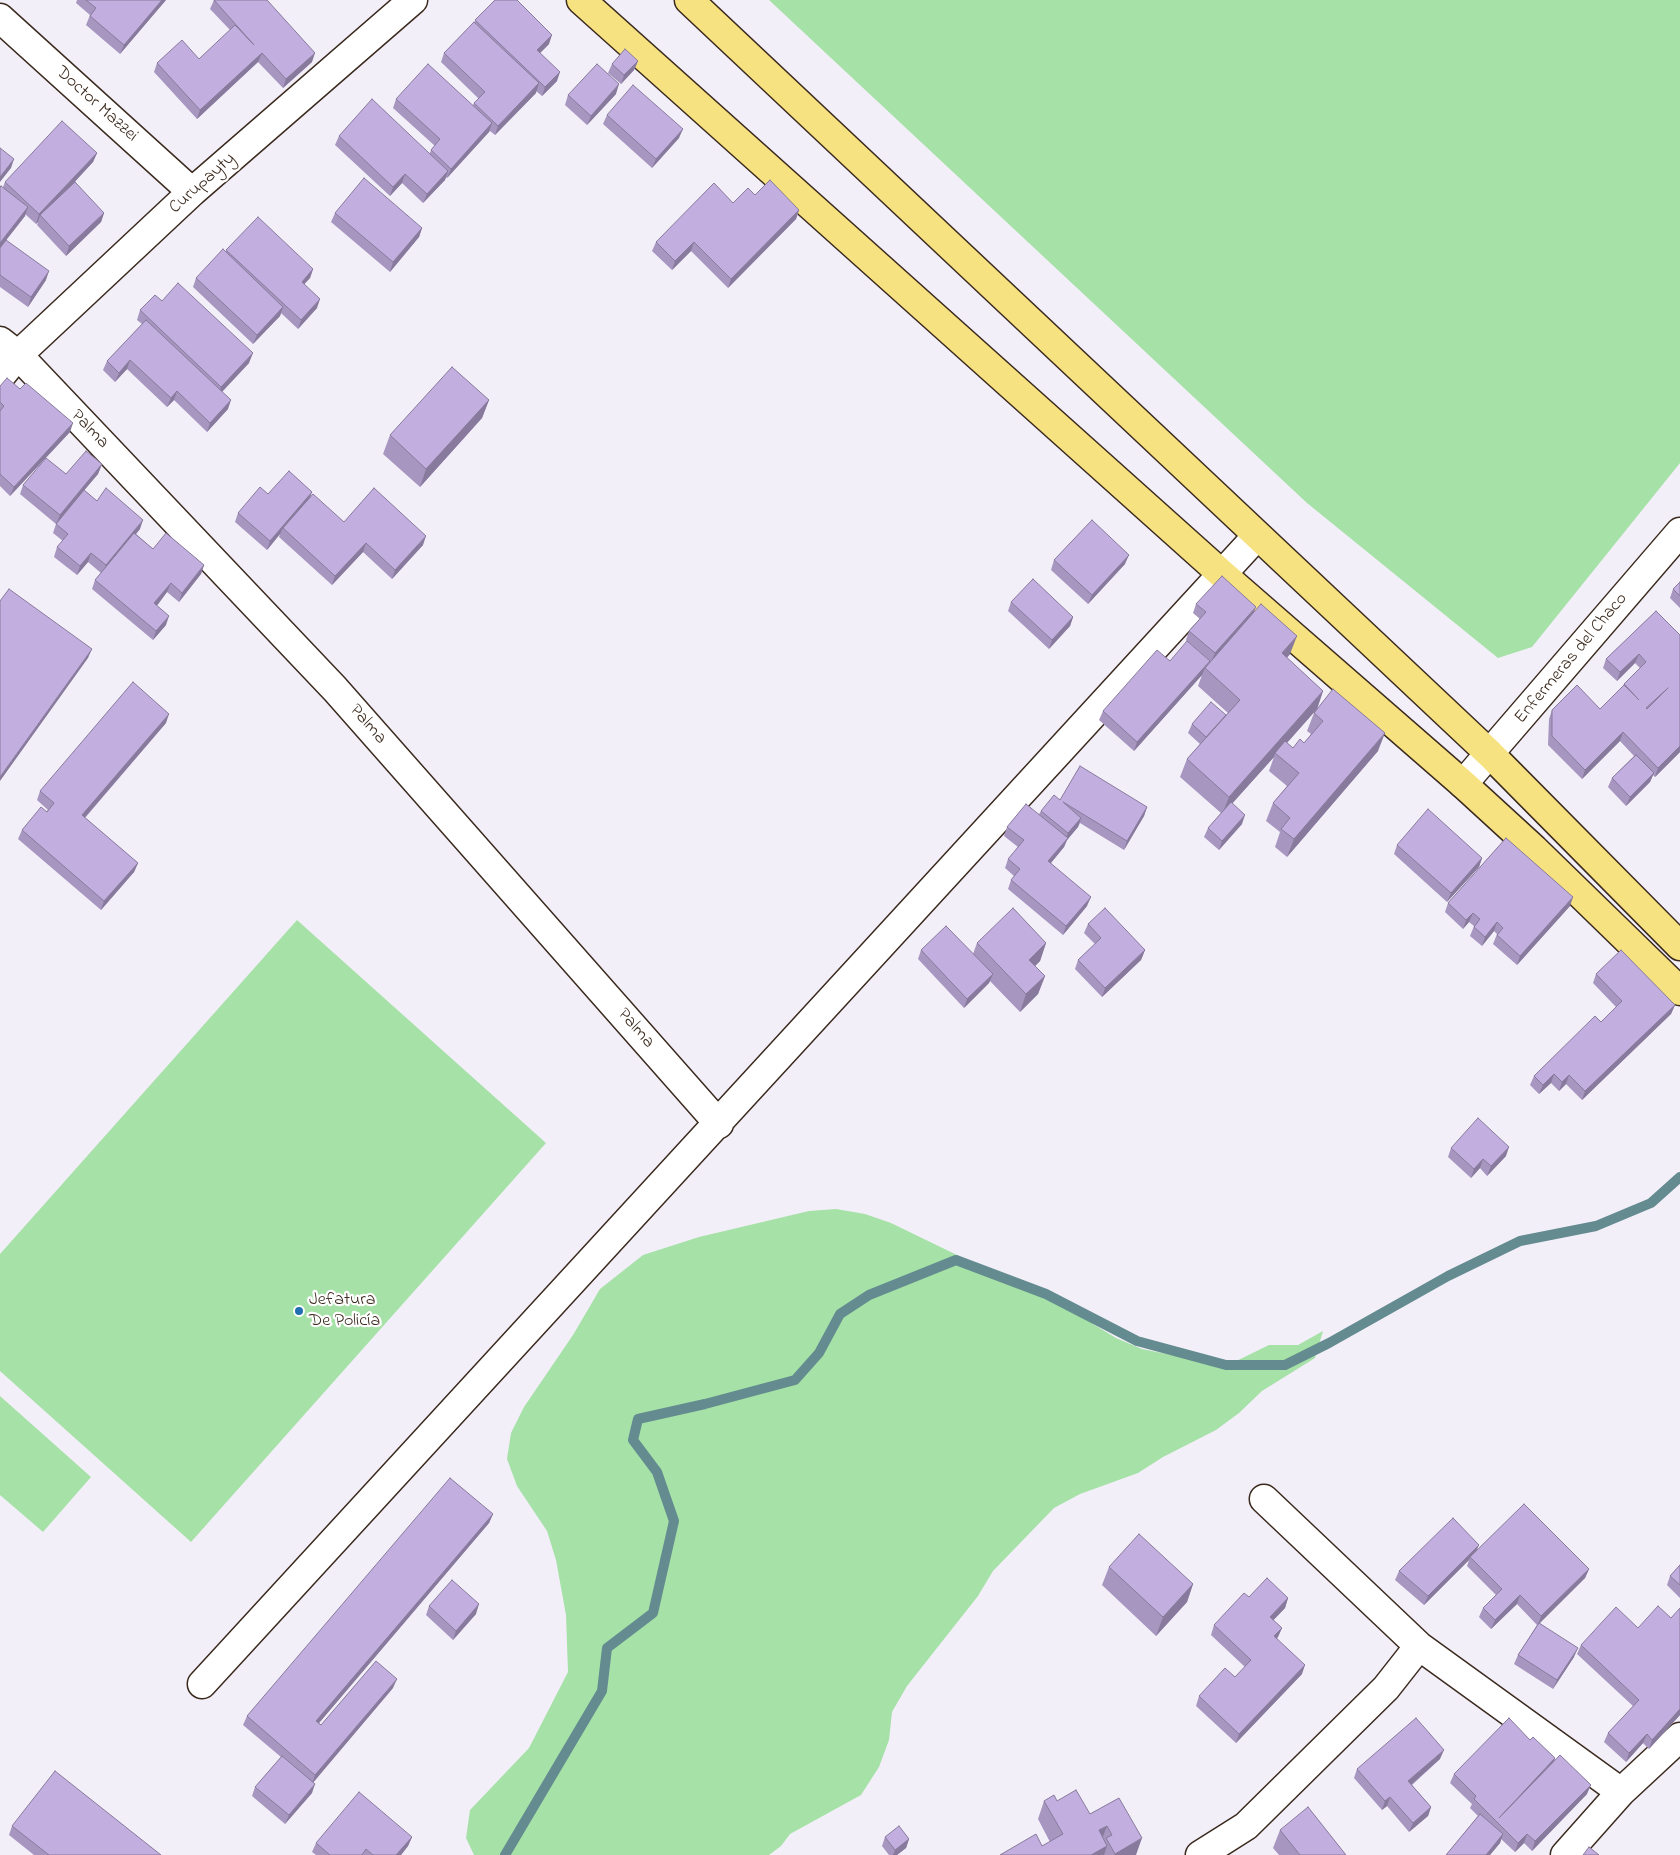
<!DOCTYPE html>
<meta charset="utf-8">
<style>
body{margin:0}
canvas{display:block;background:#f3eff9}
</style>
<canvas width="1680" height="1855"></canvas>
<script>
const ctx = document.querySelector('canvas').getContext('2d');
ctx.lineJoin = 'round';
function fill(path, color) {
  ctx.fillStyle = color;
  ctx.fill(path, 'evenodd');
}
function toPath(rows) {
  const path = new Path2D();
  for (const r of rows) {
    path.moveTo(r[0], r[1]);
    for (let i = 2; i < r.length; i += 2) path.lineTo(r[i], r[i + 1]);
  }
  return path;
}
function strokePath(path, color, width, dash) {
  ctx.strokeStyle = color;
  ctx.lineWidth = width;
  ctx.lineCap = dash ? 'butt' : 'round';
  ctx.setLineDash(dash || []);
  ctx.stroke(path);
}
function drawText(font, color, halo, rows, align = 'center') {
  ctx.font = font + ' "Indie Flower",sans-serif';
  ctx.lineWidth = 4.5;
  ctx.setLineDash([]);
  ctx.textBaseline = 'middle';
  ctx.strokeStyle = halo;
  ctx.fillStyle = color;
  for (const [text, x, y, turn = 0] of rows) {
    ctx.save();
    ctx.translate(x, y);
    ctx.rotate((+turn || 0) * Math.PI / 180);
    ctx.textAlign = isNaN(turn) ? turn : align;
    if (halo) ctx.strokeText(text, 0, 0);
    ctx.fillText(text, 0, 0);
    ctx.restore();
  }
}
fill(toPath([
 [769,0,1680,0,1680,463,1532,647,1498,658,1307,503],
 [297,920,546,1143,191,1542,0,1371,0,1254],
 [836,1209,865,1214,891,1223,992,1272,1018,1283,1047,1290,1073,1304,1093,1324,1116,1338,1142,1349,1226,1366,1269,1345,1298,1345,1323,1331,1315,1358,1262,1391,1239,1413,1216,1430,1163,1457,1138,1473,1080,1494,1054,1508,993,1571,978,1596,907,1686,892,1712,889,1740,879,1767,861,1795,790,1834,781,1846,769,1855,474,1855,466,1838,470,1810,529,1748,568,1672,566,1615,556,1560,547,1531,517,1486,507,1459,511,1433,524,1407,573,1335,600,1289,643,1255,699,1237,809,1211],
 [0,1396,91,1477,43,1532,0,1495]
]), '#a6e1a7');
strokePath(toPath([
 [505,1855,602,1691,607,1648,653,1613,674,1521,657,1472,633,1440,638,1419,705,1404,795,1380,819,1353,840,1314,869,1295,956,1260,1046,1294,1137,1341,1226,1365,1285,1365,1329,1343,1448,1276,1520,1241,1596,1226,1651,1203,1680,1177]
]), '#638b90', 10);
const minor = toPath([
 [0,18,192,192],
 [0,341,18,355,335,689,719,1124],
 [0,377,18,355,192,192,413,0],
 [1463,784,1680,532],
 [1264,1499,1419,1646,1621,1792],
 [202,1684,1257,536],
 [1200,1855,1246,1826,1386,1688,1419,1646],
 [1565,1855,1621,1792,1680,1737]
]);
const major = toPath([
 [581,0,1223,575,1463,784,1534,849,1680,991],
 [689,0,1490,754,1680,946]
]);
strokePath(minor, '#3b2a1e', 31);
strokePath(major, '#3b2a1e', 31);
strokePath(minor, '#fff', 28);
strokePath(major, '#f7e281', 28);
fill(toPath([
 [77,0,166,0,120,54,86,25,90,15,76,3],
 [214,0,312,62,283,88,258,62,197,119,154,72,157,63,199,59,230,30,210,9],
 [475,20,549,44,540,53,557,81,542,96,536,91,536,93,495,135,490,131,489,132,447,178,446,177,445,180,423,203,402,183,390,196,335,145,339,136,430,153,431,150,435,146,393,108,396,99,473,105,474,103,479,99,441,62,444,53,475,22],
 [638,61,634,70,621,84,608,73,612,64],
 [616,94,587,125,565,105,568,95],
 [607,115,679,138,652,168,603,124],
 [97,153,93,162,69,188,104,213,101,222,66,256,37,225,38,222,36,224,25,214,25,216,6,240,46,280,28,307,0,287,0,248,3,187,5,182],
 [755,195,799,210,796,219,728,288,691,251,672,270,652,251,656,242,733,203],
 [335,213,422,228,419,237,390,272,331,222],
 [226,250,313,269,310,278,304,284,317,308,298,329,281,313,280,316,253,344,193,287,196,278,226,252],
 [162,301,249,363,222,392,228,409,207,432,174,400,167,407,127,369,115,382,103,370,107,361,142,324,137,320,140,310],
 [0,386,20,389,70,432,10,496,0,486],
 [489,400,482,418,420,487,383,454,390,435],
 [102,464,98,474,84,490,97,501,140,529,136,534,153,549,204,565,201,574,179,602,167,592,157,606,166,625,153,640,92,589,95,580,101,573,88,562,77,575,54,557,57,547,63,541,53,533,56,524,20,494,23,485],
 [268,494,311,497,344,522,423,545,392,579,363,552,332,585,279,537,280,534,267,550,235,522,238,513],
 [1054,560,1125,564,1088,604,1051,570],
 [1680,582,1680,608,1670,598,1673,589],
 [1011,602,1073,617,1070,626,1049,649,1008,611],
 [1196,604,1254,612,1290,654,1287,658,1323,691,1317,709,1378,751,1287,857,1275,847,1280,832,1266,821,1273,803,1287,786,1269,771,1274,757,1232,803,1242,824,1219,850,1204,837,1208,828,1221,813,1180,777,1187,759,1200,744,1188,733,1192,724,1226,715,1228,713,1198,686,1202,675,1134,751,1099,720,1103,711,1170,661,1210,661,1186,640,1189,631,1200,619,1193,613],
 [1316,710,1314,713,1307,731,1311,734,1304,743,1293,748,1287,743],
 [1656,611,1680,752,1655,777,1653,775,1650,782,1626,806,1608,787,1612,778,1634,756,1620,741,1582,779,1548,745,1549,719,1552,710,1600,709,1623,686,1624,684,1640,668,1635,663,1617,681,1603,668,1606,659],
 [166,723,85,818,138,863,134,872,101,910,18,839,22,830,48,810,37,800,40,791],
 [1060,800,1147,807,1144,816,1124,850,1080,823,1078,827,1067,840,1064,847,1051,863,1087,906,1063,935,1008,889,1011,880,1014,876,1005,868,1008,859,1018,847,1004,836,1007,827,1039,814,1041,811],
 [1397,845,1482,858,1479,867,1447,902,1394,854],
 [1448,903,1570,906,1517,965,1493,944,1497,934,1494,931,1482,946,1470,936,1474,926,1469,922,1463,929,1445,912],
 [1088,924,1145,950,1141,960,1102,997,1075,969,1078,960,1095,944,1084,933],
 [977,943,1046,943,1040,961,1035,966,1045,976,1038,994,1020,1012,990,981,989,983,964,1008,918,959,921,950,973,954],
 [1596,974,1675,1005,1671,1014,1582,1100,1566,1084,1559,1091,1551,1083,1539,1094,1530,1085,1534,1076,1601,1022,1616,1007,1593,983],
 [1451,1148,1506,1156,1487,1176,1480,1168,1471,1178,1448,1157],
 [493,1514,489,1523,319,1723,321,1725,393,1688,313,1782,312,1793,285,1824,252,1796,255,1787,281,1757,243,1725,247,1716],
 [1477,1551,1589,1569,1585,1578,1539,1623,1574,1657,1553,1689,1514,1664,1518,1655,1537,1625,1517,1604,1491,1629,1479,1617,1483,1608,1496,1595,1467,1566,1469,1560,1424,1605,1395,1580,1399,1571],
 [1680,1565,1680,1598,1667,1585,1670,1576],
 [1109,1567,1193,1584,1187,1602,1156,1636,1102,1585],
 [1249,1597,1288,1598,1285,1608,1273,1620,1282,1628,1277,1638,1302,1674,1236,1743,1196,1706,1199,1696,1235,1677,1245,1667,1211,1635,1214,1625],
 [429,1606,476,1614,453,1640,426,1615],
 [1671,1618,1680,1715,1649,1749,1643,1743,1626,1762,1604,1742,1608,1733,1633,1706,1577,1654,1581,1645],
 [1530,1740,1555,1758,1554,1761,1587,1794,1532,1851,1524,1843,1515,1852,1501,1839,1500,1843,1490,1855,1446,1855,1478,1816,1470,1808,1472,1804,1450,1783,1454,1774],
 [1440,1759,1412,1785,1431,1807,1428,1816,1409,1832,1387,1806,1382,1810,1354,1778,1357,1769],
 [1119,1798,1136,1855,1000,1855,1042,1846,1050,1842,1038,1819,1044,1801,1057,1801,1090,1814],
 [12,1826,161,1855,34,1855,9,1835],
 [1280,1830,1346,1855,1279,1855,1273,1848],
 [412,1837,408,1846,401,1855,316,1855,312,1852,316,1843],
 [885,1837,909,1839,906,1848,897,1855,889,1855,882,1846]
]), '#a796c0');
fill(toPath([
 [162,0,166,0,120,54,124,45],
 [552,35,549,44,534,59,537,50],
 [262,53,258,62,197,119,200,110],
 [315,53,312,62,283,88,286,79],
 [638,61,634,70,621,84,624,75],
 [560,72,557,81,542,96,545,87],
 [539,83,536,93,495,135,498,126],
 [619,84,616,94,587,125,591,116],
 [492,123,489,132,447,178,451,169],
 [683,129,679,138,652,168,656,159],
 [97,153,93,162,42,217,40,215,38,222,36,224,39,214],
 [14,159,11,168,0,182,0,177],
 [448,171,445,180,423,203,427,194],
 [405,174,402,183,390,196,393,187],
 [28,207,25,216,0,248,0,243],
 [799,210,796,219,728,288,731,279],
 [104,213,101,222,66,256,69,246],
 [422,228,419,237,390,272,393,262],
 [694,242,691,251,672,270,675,261],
 [313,269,310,278,298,291,302,282],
 [49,271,46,280,28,307,31,297],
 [320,299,317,308,298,329,301,320],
 [283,307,280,316,253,344,257,335],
 [253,353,249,363,218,396,221,387],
 [130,360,127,369,115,382,119,373],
 [177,391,174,400,167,407,171,398],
 [231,400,228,409,207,432,210,423],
 [489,400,482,418,420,487,426,469],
 [73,423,70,432,10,496,14,487],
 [102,464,98,474,56,524,60,515],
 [312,492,309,501,283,528,280,534,267,550,270,541],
 [143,520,140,529,102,574,106,565],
 [426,536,423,545,392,579,395,570],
 [366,543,363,552,332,585,335,576],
 [91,553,88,562,77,575,80,566],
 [1129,555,1125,564,1088,604,1092,595],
 [204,565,201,574,179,602,182,593],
 [171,583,167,592,151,613,154,603],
 [1256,607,1252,616,1211,662,1215,653],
 [169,616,166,625,153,640,156,631],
 [1073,617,1070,626,1049,649,1052,640],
 [1297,636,1290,654,1275,671,1282,653],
 [92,649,88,658,0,781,0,777],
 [1639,654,1635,663,1617,681,1620,672],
 [1210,661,1205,668,1202,675,1134,751,1137,742],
 [1323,691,1317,709,1277,754,1275,753,1274,757,1222,815,1229,797],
 [169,714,166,723,79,824,82,815],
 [1623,732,1620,741,1582,779,1585,770],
 [1385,733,1378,751,1287,857,1294,839],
 [1680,746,1680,752,1655,777,1658,768],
 [1654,773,1650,782,1626,806,1630,797],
 [1147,807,1144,816,1124,850,1127,841],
 [1245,815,1242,824,1219,850,1222,841],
 [1081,818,1078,827,1067,840,1064,847,1045,870,1048,861,1065,840,1068,833],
 [1482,858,1479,867,1447,902,1451,893],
 [138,863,134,872,101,910,104,901],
 [1091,897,1087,906,1063,935,1066,926],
 [1573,897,1570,906,1517,965,1520,956],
 [1473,913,1469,922,1463,929,1466,920],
 [1497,922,1494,931,1482,946,1485,937],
 [1046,943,1040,961,1023,978,1029,960],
 [1145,950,1141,960,1102,997,1105,988],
 [993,974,989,983,964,1008,967,999],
 [1045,976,1038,994,1020,1012,1026,994],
 [1675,1005,1671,1014,1582,1100,1585,1091],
 [1554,1074,1551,1083,1539,1094,1543,1085],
 [1569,1075,1566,1084,1559,1091,1562,1082],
 [1509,1147,1506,1156,1487,1176,1491,1166],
 [1483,1159,1480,1168,1471,1178,1474,1169],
 [493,1514,489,1523,313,1730,316,1721],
 [1479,1545,1475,1554,1470,1557,1469,1560,1424,1605,1428,1596],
 [1589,1569,1585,1578,1538,1625,1541,1616],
 [1193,1584,1187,1602,1156,1636,1163,1617],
 [1520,1595,1517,1604,1491,1629,1495,1620],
 [1288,1598,1285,1608,1267,1627,1270,1617],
 [479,1604,476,1614,453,1640,456,1631],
 [1282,1628,1278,1637,1271,1645,1274,1636],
 [1578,1648,1574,1657,1553,1689,1557,1680],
 [1305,1665,1302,1674,1236,1743,1239,1734],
 [397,1679,393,1688,312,1784,315,1775],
 [1680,1709,1680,1715,1649,1749,1652,1740],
 [1647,1734,1643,1743,1626,1762,1629,1753],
 [1444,1750,1440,1759,1405,1790,1408,1781],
 [1555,1758,1552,1767,1499,1818],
 [315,1784,312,1793,285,1824,289,1815],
 [1591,1785,1587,1794,1532,1851,1535,1841],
 [1390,1797,1387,1806,1382,1810,1385,1801],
 [1431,1807,1428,1816,1409,1832,1413,1823],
 [1107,1826,1100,1844,1099,1830],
 [1503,1834,1500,1843,1490,1855,1486,1855],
 [1527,1834,1524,1843,1515,1852,1518,1843],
 [412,1837,408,1846,401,1855,396,1855],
 [1142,1838,1136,1855,1114,1855,1115,1854],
 [909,1839,906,1848,897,1855,893,1855,895,1850],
 [1107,1846,1104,1855,1091,1855]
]), '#887a9c');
const building = toPath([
 [86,0,162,0,124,45,90,16,96,8,86,0],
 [214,0,267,0,315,53,286,79,262,53,200,110,157,63,182,40,199,59,235,25,254,45,214,0],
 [495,0,517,0,552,35,537,50,560,72,545,87,475,20,495,0],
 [474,22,539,83,498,126,474,103,485,92,444,53,474,22],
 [625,49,638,61,624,75,612,64,625,49],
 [428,64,492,123,451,169,431,150,440,139,396,99,428,64],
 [597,64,619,84,591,116,568,95,597,64],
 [633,85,683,129,656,159,607,115,633,85],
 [372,99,448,171,427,194,405,174,393,187,339,136,372,99],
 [62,121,97,153,39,214,5,182,62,121],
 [0,148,14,159,0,177,0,148],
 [364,178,422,228,393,262,335,213,364,178],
 [770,180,799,210,731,279,694,242,675,261,656,242,714,183,733,203,748,188,755,195,770,180],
 [75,182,104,213,69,246,40,215,75,182],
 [1,186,28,207,0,243,0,187,1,186],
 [258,217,313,269,302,282,320,299,301,320,226,250,258,217],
 [6,240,49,271,31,297,0,275,0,248,6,240],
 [223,249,283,307,257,335,196,278,223,249],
 [178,283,253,353,221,387,140,310,155,295,162,301,178,283],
 [146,320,231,400,210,423,177,391,171,398,130,360,119,373,107,361,146,320],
 [452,367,489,400,426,469,390,435,452,367],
 [7,378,20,389,26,383,73,423,14,487,0,474,0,411,4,406,0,402,0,386,7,378],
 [86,451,102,464,60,515,23,485,46,458,66,474,86,451],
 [289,471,312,492,270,541,238,513,260,487,268,494,289,471],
 [106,488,143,520,106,565,91,553,80,566,57,547,68,534,56,524,84,490,97,501,106,488],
 [374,488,426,536,395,570,366,543,335,576,283,528,313,494,344,522,374,488],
 [1092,520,1129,555,1092,595,1054,560,1092,520],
 [134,533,153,549,166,533,204,565,182,593,171,583,154,603,169,616,156,631,95,580,134,533],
 [1222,576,1256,607,1215,653,1189,631,1206,612,1196,604,1222,576],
 [1033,579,1073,617,1052,640,1011,602,1033,579],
 [1680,582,1680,596,1673,589,1680,582],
 [9,589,92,649,0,777,0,601,9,589],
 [1261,604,1297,636,1282,653,1323,691,1229,797,1187,759,1240,700,1205,668,1261,604],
 [1656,611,1680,635,1680,746,1658,768,1623,732,1585,770,1552,736,1552,710,1577,685,1600,709,1624,685,1639,700,1624,684,1646,662,1639,654,1620,672,1606,659,1656,611],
 [1668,688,1647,709,1646,708,1668,688],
 [1187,641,1210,661,1137,742,1103,711,1157,650,1170,661,1187,641],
 [133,682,169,714,82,815,138,863,104,901,22,830,41,807,47,812,54,803,40,791,133,682],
 [1333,689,1385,733,1294,839,1281,829,1290,818,1273,803,1299,773,1275,753,1285,741,1293,748,1300,739,1304,743,1323,721,1314,713,1333,689],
 [1211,702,1226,715,1206,737,1192,724,1211,702],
 [1636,755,1654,773,1630,797,1612,778,1636,755],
 [1080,766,1147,807,1127,841,1063,802,1081,818,1068,833,1041,811,1054,795,1060,800,1080,766],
 [1231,802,1245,815,1222,841,1208,828,1231,802],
 [1026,804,1068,838,1048,861,1091,897,1066,926,1011,880,1020,869,1008,859,1024,840,1007,827,1026,804],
 [1428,809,1482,858,1451,893,1397,845,1428,809],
 [1506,838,1573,897,1520,956,1497,935,1503,928,1497,922,1485,937,1474,927,1480,919,1473,913,1466,920,1448,903,1506,838],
 [1013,908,1046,943,1029,960,1045,976,1026,994,977,943,1013,908],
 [1105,908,1145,950,1105,988,1078,960,1101,938,1088,924,1105,908],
 [946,926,993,974,967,999,921,950,946,926],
 [1621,950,1675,1005,1585,1091,1569,1075,1562,1082,1554,1074,1543,1085,1534,1076,1595,1016,1601,1022,1622,1001,1596,974,1621,950],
 [1478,1118,1509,1147,1491,1166,1483,1159,1474,1169,1451,1148,1478,1118],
 [450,1478,493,1514,316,1721,321,1725,376,1661,397,1679,315,1775,247,1716,450,1478],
 [1524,1504,1589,1569,1541,1616,1520,1595,1495,1620,1483,1608,1502,1589,1470,1557,1524,1504],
 [1453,1518,1479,1545,1428,1596,1399,1571,1453,1518],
 [1139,1534,1193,1584,1163,1617,1109,1567,1139,1534],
 [1680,1565,1680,1585,1670,1576,1680,1565],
 [1267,1578,1288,1598,1270,1617,1282,1628,1274,1636,1305,1665,1239,1734,1199,1696,1225,1668,1235,1677,1251,1660,1214,1625,1244,1593,1249,1597,1267,1578],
 [452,1580,479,1604,456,1631,429,1606,452,1580],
 [1658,1606,1671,1618,1680,1608,1680,1709,1652,1740,1647,1734,1629,1753,1608,1733,1639,1700,1581,1645,1616,1607,1638,1628,1658,1606],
 [1539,1623,1578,1648,1557,1680,1518,1655,1539,1623],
 [1416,1718,1444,1750,1408,1781,1431,1807,1413,1823,1390,1797,1385,1801,1357,1769,1416,1718],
 [1509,1718,1530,1740,1533,1737,1555,1758,1499,1818,1560,1755,1591,1785,1535,1841,1527,1834,1518,1843,1474,1799,1476,1796,1454,1774,1509,1718],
 [282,1756,315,1784,289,1815,255,1787,282,1756],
 [55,1771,161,1855,49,1855,12,1826,55,1771],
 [1076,1790,1090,1814,1119,1798,1142,1838,1115,1854,1106,1838,1112,1835,1107,1826,1099,1830,1107,1846,1091,1855,1000,1855,1036,1834,1042,1846,1063,1834,1044,1801,1054,1795,1057,1801,1076,1790],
 [359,1792,412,1837,396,1855,373,1855,366,1849,362,1855,330,1855,316,1843,359,1792],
 [1308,1807,1346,1855,1300,1855,1280,1830,1308,1807],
 [1480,1814,1503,1834,1486,1855,1446,1855,1480,1814],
 [899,1826,909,1839,895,1850,885,1837,899,1826],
 [1589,1847,1599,1855,1583,1855,1589,1847]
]);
fill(building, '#c2afdf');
strokePath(building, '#887a9c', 1);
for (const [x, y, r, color] of [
 [299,1311,5,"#1f6fb2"]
]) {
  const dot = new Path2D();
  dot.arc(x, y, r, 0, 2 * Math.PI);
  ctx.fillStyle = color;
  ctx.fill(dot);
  strokePath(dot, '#fff', 2);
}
drawText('18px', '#3b2a1e', '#fff', [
 ["Doctor Mazzei",96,105,42],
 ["Curupayty",203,184,-42],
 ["Palma",89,430,46],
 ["Enfermeras del Chaco",1572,659,-50],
 ["Palma",367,725,49],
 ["Palma",635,1029,49]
]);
drawText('18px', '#3b2a1e', '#fff', [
 ["Jefatura",309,1301],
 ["De Policía",309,1322]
], 'left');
</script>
